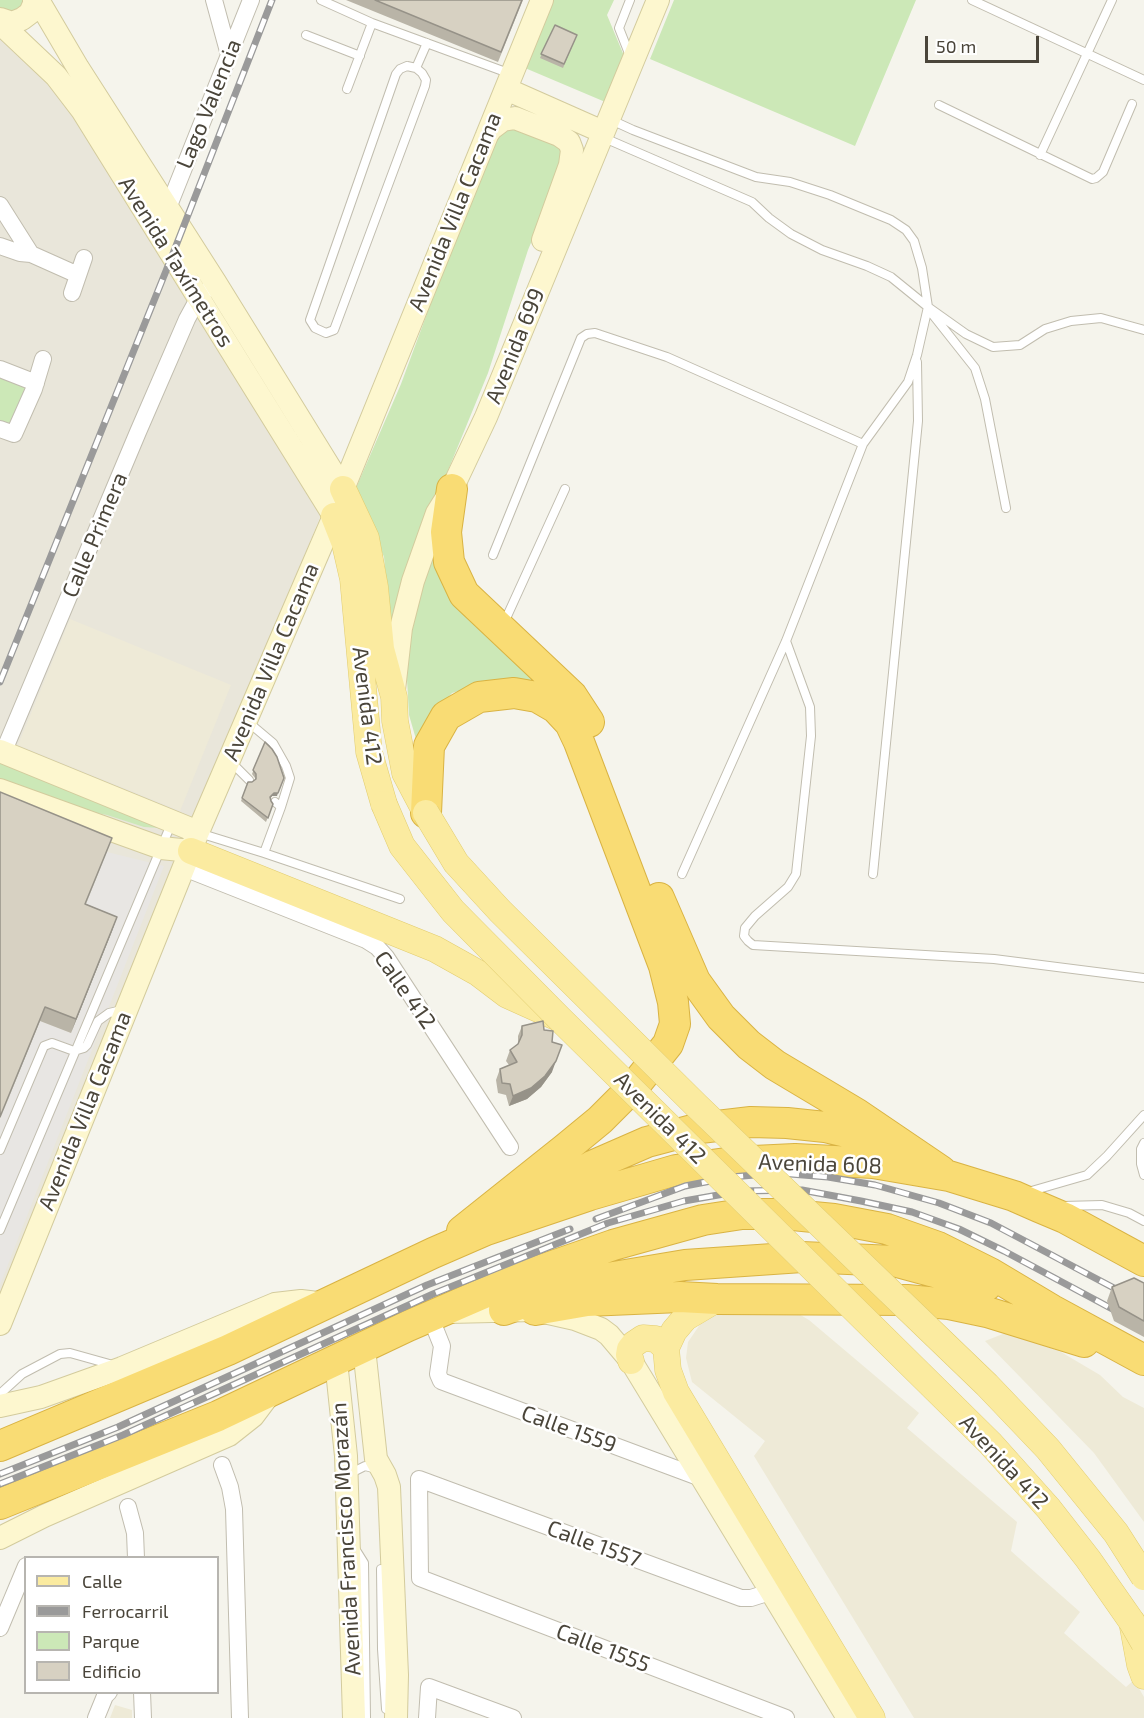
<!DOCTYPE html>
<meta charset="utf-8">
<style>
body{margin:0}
#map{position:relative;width:1144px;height:1718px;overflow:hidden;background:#f5f4ec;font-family:"Exo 2",sans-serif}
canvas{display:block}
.legend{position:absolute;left:24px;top:1556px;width:195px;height:138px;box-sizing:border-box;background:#fff;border:2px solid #b7b5b0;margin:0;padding:8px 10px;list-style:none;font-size:18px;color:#4a453a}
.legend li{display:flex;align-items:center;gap:12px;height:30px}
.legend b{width:30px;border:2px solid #b7b5b0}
.scale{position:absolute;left:925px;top:36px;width:114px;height:27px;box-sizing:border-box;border:3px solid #4a453a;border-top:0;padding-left:8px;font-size:18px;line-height:21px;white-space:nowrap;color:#4a453a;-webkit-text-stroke:4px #fff;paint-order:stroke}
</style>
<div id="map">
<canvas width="1144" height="1718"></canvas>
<ul class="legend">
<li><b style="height:8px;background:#fbeba0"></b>Calle</li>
<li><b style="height:8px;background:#9a9a9a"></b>Ferrocarril</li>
<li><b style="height:16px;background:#cce8b7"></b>Parque</li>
<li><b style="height:16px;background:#d7d1c2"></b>Edificio</li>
</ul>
<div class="scale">50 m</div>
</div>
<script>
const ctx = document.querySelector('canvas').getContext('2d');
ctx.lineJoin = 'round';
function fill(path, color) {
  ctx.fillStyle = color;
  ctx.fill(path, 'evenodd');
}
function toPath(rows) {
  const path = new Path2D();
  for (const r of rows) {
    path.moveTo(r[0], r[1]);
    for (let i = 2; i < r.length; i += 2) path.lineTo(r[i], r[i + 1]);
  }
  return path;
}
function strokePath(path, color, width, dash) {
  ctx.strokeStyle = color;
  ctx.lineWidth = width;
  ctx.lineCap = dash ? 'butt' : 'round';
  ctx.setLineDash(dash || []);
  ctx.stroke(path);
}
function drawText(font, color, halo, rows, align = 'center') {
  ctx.font = font + ' "Exo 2",sans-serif';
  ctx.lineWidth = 5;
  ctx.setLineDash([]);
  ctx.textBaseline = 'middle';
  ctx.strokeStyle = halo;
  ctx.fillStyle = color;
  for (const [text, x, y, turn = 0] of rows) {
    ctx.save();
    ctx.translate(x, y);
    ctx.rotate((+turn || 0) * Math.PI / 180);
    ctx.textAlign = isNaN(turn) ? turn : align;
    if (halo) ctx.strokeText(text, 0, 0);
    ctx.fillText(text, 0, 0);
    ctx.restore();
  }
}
fill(toPath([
 [0,0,6,0,321,515,0,1304]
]), '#e9e6da');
fill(toPath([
 [70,619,231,685,180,811,18,745],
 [797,1313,809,1320,919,1413,907,1428,1017,1522,1011,1551,1080,1612,1064,1633,1126,1687,1134,1680,1144,1697,1144,1718,914,1718,754,1456,765,1441,692,1382,686,1358,688,1342,701,1323,713,1314],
 [1008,1332,1061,1352,1100,1375,1123,1397,1144,1408,1144,1522,1094,1453,985,1341],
 [115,1705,132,1710,132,1718,110,1718]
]), '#eeead7');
fill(toPath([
 [0,0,25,0,19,11,7,13,0,10],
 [552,0,614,0,607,15,627,63,610,104,525,68],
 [674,0,916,0,855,146,650,59],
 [505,120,558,139,565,161,528,250,488,373,424,529,392,643,384,557,356,488,401,384,496,127],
 [0,372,33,385,15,431,0,425],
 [437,536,551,687,493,681,452,693,429,718,418,746,409,715,407,680,408,628],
 [0,761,160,828,144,827,107,815,78,809,0,781]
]), '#cce8b7');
fill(toPath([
 [107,852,164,866,0,1285,0,1119,40,1021,71,1033,112,932,80,918]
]), '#e8e6e3');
const lane = toPath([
 [321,0,372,23,511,74],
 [972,0,1144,80],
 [306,35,360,56],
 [630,56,619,28,630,0],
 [407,66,416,68,422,73,426,80,425,86,334,330,326,333,315,328,310,320,396,74,400,69,407,66],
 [416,68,427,43],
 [347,89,372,23],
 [939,105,1092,179,1096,178,1103,172,1132,104],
 [609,119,633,130,756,177,790,182,830,195,891,220,906,230,914,241,922,268,928,307,917,355,908,382,863,444,786,641,682,874],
 [602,137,752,202,769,218,791,234,822,250,867,266,891,277,928,307,966,334,993,347,1020,345,1045,329,1071,321,1101,318,1144,330],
 [1040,155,1112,0],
 [933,315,975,368,985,399,1006,508],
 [493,555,581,338,587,334,595,333,667,357,863,444],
 [503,625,565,489],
 [786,641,810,707,811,736,796,874,788,887,755,916,745,928,744,936,748,941,753,945,994,959,1144,978],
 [248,722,273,743,286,766,290,778,281,807],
 [229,760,249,780],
 [199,833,264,853,281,807,275,802],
 [264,853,400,899],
 [873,874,918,421,917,362],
 [1144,1143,1141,1149,1141,1164,1144,1175],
 [0,1150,44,1046,52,1043,74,1051,84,1048,87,1045,98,1021,109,1013,122,1010],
 [1028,1192,1087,1175,1107,1156,1144,1115],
 [1063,1206,1102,1205,1129,1213,1144,1221],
 [0,1230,172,822],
 [0,1394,22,1374,60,1354,70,1353,113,1365],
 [351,1476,355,1471,365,1466,377,1469],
 [354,1547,364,1563,366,1718],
 [381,1569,382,1649,386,1709]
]);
const street = toPath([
 [214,0,229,55],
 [0,205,31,254],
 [168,208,251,0],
 [0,246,20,253,31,254,78,275],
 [72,293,84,258],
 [0,369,36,383],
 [0,429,14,434,34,389,43,359],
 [3,753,138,432,187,319,199,297,204,292],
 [184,868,366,940,377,947,386,957,510,1147],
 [430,1316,442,1346,438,1374,441,1381,701,1478],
 [222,1465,230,1487,234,1509,240,1718],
 [128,1507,135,1533,136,1558],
 [770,1592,751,1598,741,1598,419,1479,420,1578,786,1718],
 [0,1628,26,1566],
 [142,1692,143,1718],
 [96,1718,105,1696,109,1692],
 [427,1718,429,1687,513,1718]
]);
const secondary = toPath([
 [38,0,78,68,215,282,343,489],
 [0,19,12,23,22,19,30,13,34,4,34,0],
 [0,23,56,76,82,110,334,516],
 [506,89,603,132],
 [487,135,491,129,503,120,515,118,559,135,569,142,572,150,570,165,543,240],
 [394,690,401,628,413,581,437,513,452,489,486,417,658,0],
 [0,751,198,832],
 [0,790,161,848,191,851],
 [449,1312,535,1310,575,1319,601,1329,609,1335,631,1361,848,1718],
 [0,1324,198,832,334,516,343,489,542,0],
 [364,1348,376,1459,385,1475,389,1487,397,1675,396,1718],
 [336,1361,346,1456,354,1718],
 [0,1406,41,1397,122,1368,275,1304,301,1301,326,1304],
 [0,1538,44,1516,229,1435,253,1416,271,1392]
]);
const primary = toPath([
 [343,489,366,538,375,587,381,649,394,697,395,721,405,773,426,813],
 [334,516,345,544,353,579,369,752,384,804],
 [191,851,435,949,478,973,507,995,558,1018],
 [717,1299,685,1318,674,1331,666,1348,668,1370,676,1392,872,1718],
 [631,1361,629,1355,630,1349,634,1344,643,1338,656,1339,666,1348],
 [1132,1622,1140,1665,1144,1676]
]);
const highway = toPath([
 [452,489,446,532,449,562,464,594,572,696,589,722],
 [426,813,429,746,446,716,479,697,514,693,537,697,556,708,570,723,579,742,664,966,673,1002,675,1024,668,1044,636,1084,600,1120,566,1148,462,1231],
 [659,898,695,981,721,1017,749,1045,775,1065,857,1114,941,1171],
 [533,1203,547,1192,592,1166,647,1142,700,1128,751,1122,787,1123,825,1127,871,1138,884,1144],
 [504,1310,578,1283,685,1265,802,1257,894,1261,986,1286],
 [535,1310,587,1301,680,1297,717,1299,907,1300,949,1304,987,1312,1084,1342],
 [0,1446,228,1350,433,1253,486,1230,590,1195,676,1170,733,1162,795,1159,873,1163,949,1176,1014,1196,1039,1207,1065,1218,1144,1261],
 [0,1504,218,1416,408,1326,521,1277,613,1245,703,1220,742,1214,782,1214,834,1219,887,1229,938,1247,990,1273,1052,1310,1144,1360]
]);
strokePath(lane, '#c1bdaf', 10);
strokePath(street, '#c1bdaf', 18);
strokePath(secondary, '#d3cb9d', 24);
strokePath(primary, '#e1cc6f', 27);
strokePath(highway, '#d9b343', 32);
strokePath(lane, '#fff', 8);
strokePath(street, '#fff', 16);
strokePath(secondary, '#fdf7cf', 22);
strokePath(primary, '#fbeba0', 26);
strokePath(highway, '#f9dc74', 30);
const rail = toPath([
 [0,682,172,256,272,0],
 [596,1219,685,1186,731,1177,778,1173,828,1177,875,1185,939,1203,991,1223,1144,1304],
 [0,1474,118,1427,427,1285,570,1229],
 [0,1484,123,1435,433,1294,608,1223,684,1201,741,1191,802,1190,861,1201,912,1212,959,1229,1004,1251,1144,1326]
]);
strokePath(rail, '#9a9a9a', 7);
strokePath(rail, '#fff', 4.5, [14]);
const primaryBridge = toPath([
 [384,804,402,846,453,911,559,1018,990,1443,1049,1509,1088,1559,1132,1622,1144,1643],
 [426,813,456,863,500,911,697,1106,987,1385,1048,1449,1116,1533,1144,1577]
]);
strokePath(primaryBridge, '#e1cc6f', 27, []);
strokePath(primaryBridge, '#fbeba0', 26);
fill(toPath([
 [346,0,523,0,498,62],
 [555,25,577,35,563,68,540,58],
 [265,742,277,796,272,796,270,799,271,801,273,804,266,822,241,801,248,782,252,782,255,780,255,778,252,774],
 [112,838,86,904,117,917,112,931,71,1033,40,1021,0,1119],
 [522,1026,544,1030,552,1042,552,1072,541,1087,527,1099,509,1106,506,1095,498,1093,496,1080,500,1069,509,1065,506,1061,510,1050,518,1044,518,1036],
 [1144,1283,1144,1337,1114,1321,1107,1301,1112,1287]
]), '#b9b4a7');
fill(toPath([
 [274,793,278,793,277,796,272,796,269,800,270,797],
 [117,917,112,931,71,1033,76,1019],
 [556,1061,552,1072,541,1087,527,1099,509,1106,513,1096]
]), '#969288');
const building = toPath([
 [375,0,522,0,501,52,375,0],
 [555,25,577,35,564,64,541,54,555,25],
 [265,742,272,749,277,757,284,778,278,793,274,793,270,797,271,801,273,804,268,818,242,798,248,782,252,782,256,779,256,774,253,770,265,742],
 [0,792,112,838,85,904,117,917,76,1019,45,1007,0,1117,0,792],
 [543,1021,544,1030,553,1031,552,1042,562,1045,556,1061,545,1076,531,1088,513,1096,510,1084,502,1083,500,1069,517,1062,510,1050,518,1044,522,1035,522,1026,543,1021],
 [1134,1278,1144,1283,1144,1321,1119,1307,1112,1287,1134,1278]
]);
fill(building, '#d7d1c2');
strokePath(building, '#969288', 1.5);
drawText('22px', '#4a453a', '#fff', [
 ["Lago Valencia",209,104,-68],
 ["Avenida Villa Cacama",455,212,-68],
 ["Avenida Taxímetros",176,262,58],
 ["Avenida 699",515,346,-68],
 ["Calle Primera",95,535,-67],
 ["Avenida Villa Cacama",271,662,-67],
 ["Avenida 412",367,706,83],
 ["Calle 412",405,990,55],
 ["Avenida Villa Cacama",85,1111,-68],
 ["Avenida 412",660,1118,45],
 ["Avenida 608",820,1164,2],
 ["Calle 1559",569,1429,20],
 ["Avenida 412",1004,1462,47],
 ["Avenida Francisco Morazán",346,1539,-93],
 ["Calle 1557",594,1544,20],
 ["Calle 1555",603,1648,21]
]);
</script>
